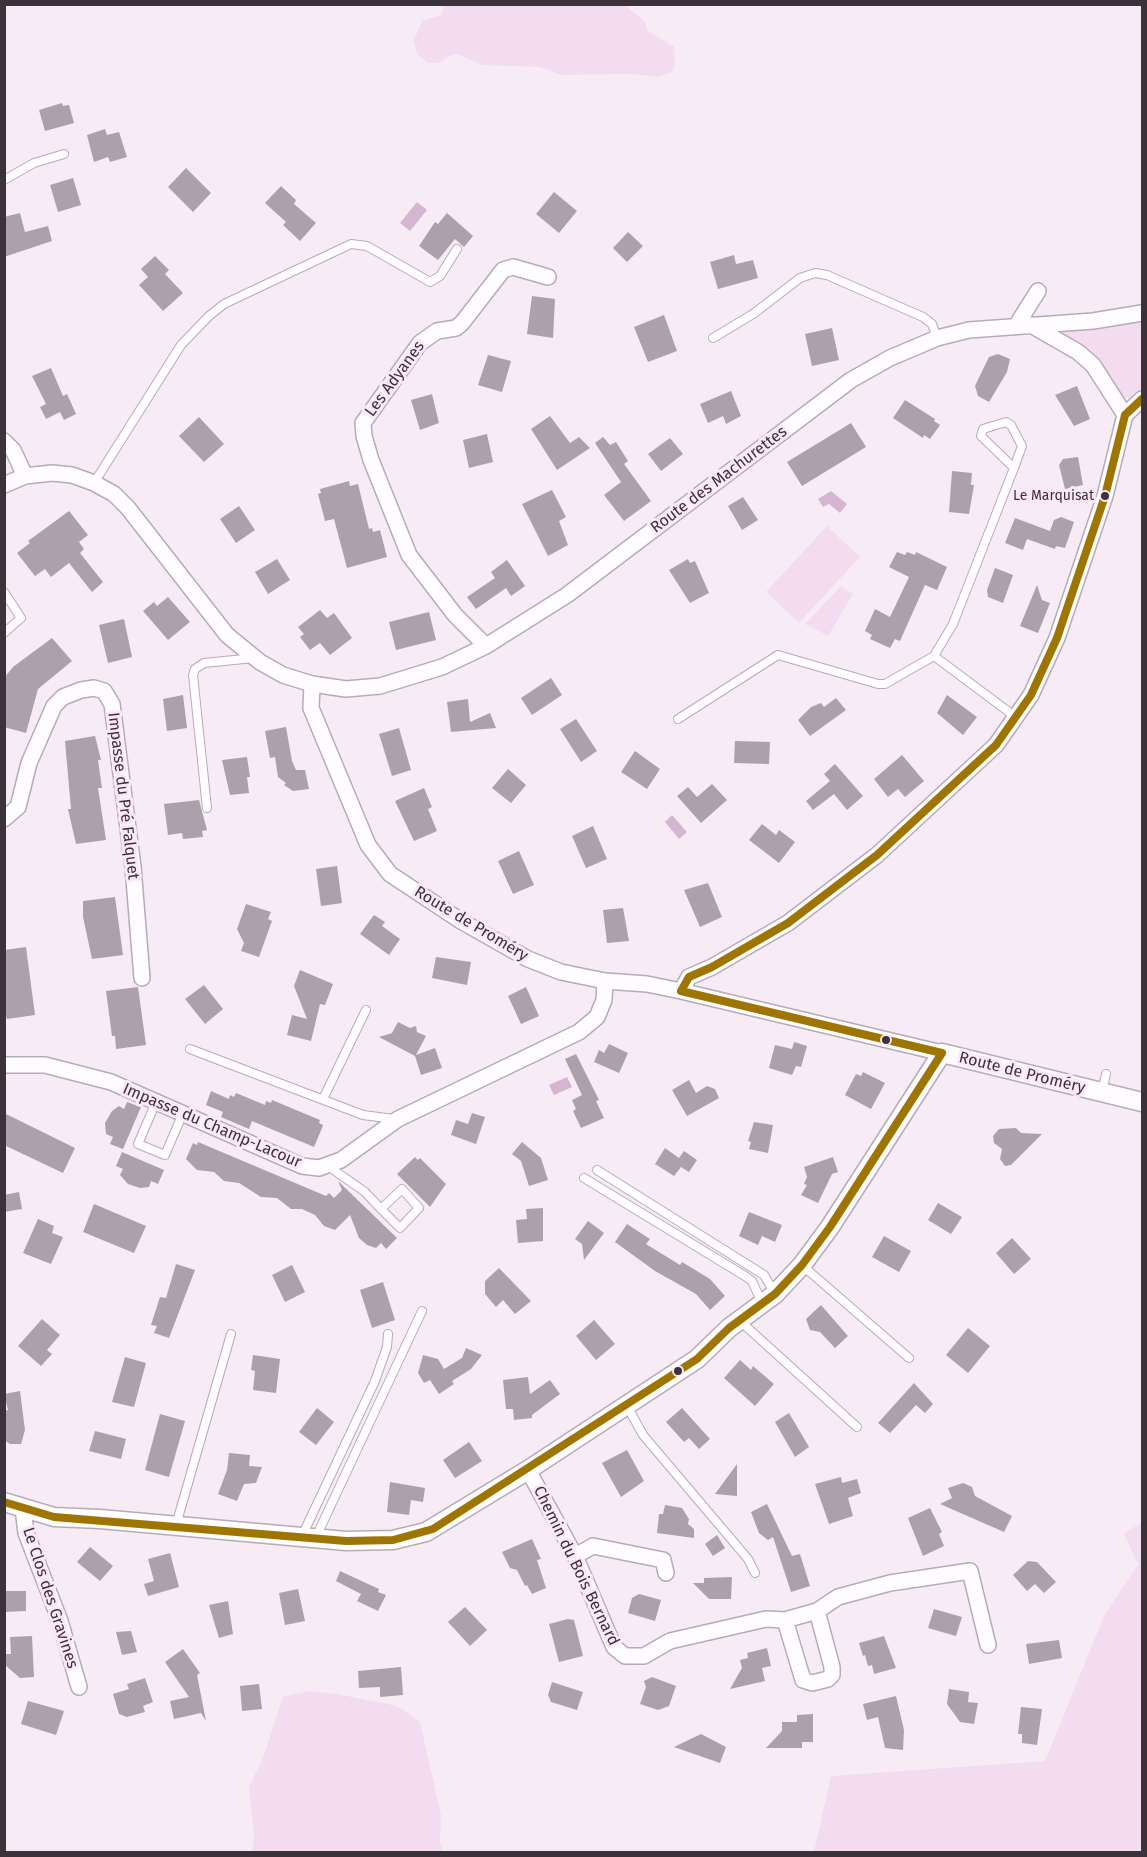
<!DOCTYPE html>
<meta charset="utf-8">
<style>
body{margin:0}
#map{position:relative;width:1147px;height:1857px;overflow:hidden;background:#f7ecf6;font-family:"Fira Sans",sans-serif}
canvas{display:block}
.frame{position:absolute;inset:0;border:6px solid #3b323a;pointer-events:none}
</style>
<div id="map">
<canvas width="1147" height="1857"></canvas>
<div class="frame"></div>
</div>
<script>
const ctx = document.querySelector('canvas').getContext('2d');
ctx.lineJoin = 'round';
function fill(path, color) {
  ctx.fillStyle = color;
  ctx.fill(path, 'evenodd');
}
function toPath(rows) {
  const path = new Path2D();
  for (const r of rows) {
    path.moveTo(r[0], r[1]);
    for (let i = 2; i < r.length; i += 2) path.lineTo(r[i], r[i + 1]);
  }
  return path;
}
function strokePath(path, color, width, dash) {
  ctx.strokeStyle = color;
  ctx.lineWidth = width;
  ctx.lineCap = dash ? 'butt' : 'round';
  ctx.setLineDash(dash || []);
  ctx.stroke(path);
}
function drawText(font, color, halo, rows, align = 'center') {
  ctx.font = font + ' "Fira Sans",sans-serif';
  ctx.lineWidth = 6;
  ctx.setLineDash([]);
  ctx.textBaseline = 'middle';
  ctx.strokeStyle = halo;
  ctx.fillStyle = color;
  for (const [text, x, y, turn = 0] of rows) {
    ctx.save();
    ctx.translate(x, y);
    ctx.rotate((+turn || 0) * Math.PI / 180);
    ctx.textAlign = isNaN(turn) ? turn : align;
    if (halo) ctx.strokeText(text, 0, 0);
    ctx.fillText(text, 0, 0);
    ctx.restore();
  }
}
fill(toPath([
 [444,5,625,5,644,21,648,31,674,47,675,65,672,72,658,77,633,74,561,75,540,67,482,65,459,55,452,55,439,63,428,63,417,54,414,40,422,21,441,15],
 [1142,320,1142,390,1131,399,1124,397,1094,357,1058,333,1059,331],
 [827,526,860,557,799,623,766,592],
 [841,586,853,594,828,636,805,624],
 [1142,1522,1142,1852,814,1852,831,1776,1045,1761,1104,1616,1138,1564,1124,1534],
 [309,1691,337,1694,397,1706,420,1722,441,1815,440,1843,443,1852,252,1852,254,1836,249,1787,263,1758,283,1697]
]), '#f3dcef');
fill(toPath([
 [417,202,427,210,410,231,400,223],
 [831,491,847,504,840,513,829,504,823,507,818,499],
 [672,815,687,832,679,839,665,822],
 [567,1077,572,1087,554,1095,549,1085]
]), '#d5b6d1');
fill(toPath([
 [62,103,63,106,69,105,74,123,45,131,39,110],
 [105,129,107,135,119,132,127,157,110,162,108,157,94,162,87,135],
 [186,168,211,193,193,212,168,187],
 [73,178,81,205,58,212,50,185],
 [281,186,296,200,294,204,316,223,300,241,283,225,286,222,265,203],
 [554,192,577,211,559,233,536,214],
 [20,213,25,232,48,226,52,241,4,257,4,217],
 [447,213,473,236,464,247,455,239,438,260,419,246,435,222,438,224],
 [628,232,643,246,627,262,613,248],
 [734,255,736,264,753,260,758,278,718,289,710,262],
 [155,256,169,270,165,274,183,293,163,311,139,285,148,277,141,269],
 [532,296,555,299,553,338,527,334],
 [664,315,677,351,648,362,634,327],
 [832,328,839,360,812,366,805,334],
 [998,354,1010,359,1007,372,989,402,978,396,975,386,989,357],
 [488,355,511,361,502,392,478,385],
 [51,368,63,396,67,394,76,414,64,420,60,412,46,419,40,407,46,404,32,376],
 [1077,386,1090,419,1074,426,1055,395],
 [731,391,741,416,726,424,723,416,708,423,700,404],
 [432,394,439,423,420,430,411,400],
 [905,400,935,419,934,421,940,425,930,439,924,435,923,438,893,418],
 [550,416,570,443,579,437,590,448,557,470,531,429],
 [199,417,224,444,204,462,179,436],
 [851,423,866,447,802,486,787,462],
 [487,434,493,462,469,468,463,440],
 [603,437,610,445,616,442,628,461,624,464,651,501,624,521,604,495,621,482,595,443],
 [670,438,683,454,661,471,648,454],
 [1078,457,1083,485,1065,489,1059,465,1063,459],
 [952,471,972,473,971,485,974,485,969,514,949,512],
 [349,481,350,486,358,484,369,529,372,528,373,532,380,530,387,557,347,568,334,519,325,521,318,494,321,493,320,489],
 [552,490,566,517,559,521,568,545,548,556,522,504],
 [743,497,758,520,742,530,728,506],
 [239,506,255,530,236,543,220,519],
 [69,511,88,535,79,542,84,549,80,553,103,582,92,592,69,563,51,577,45,569,35,576,17,553,30,543,28,541],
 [1061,517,1074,522,1065,548,1056,546,1055,549,1027,539,1023,550,1005,543,1015,518,1050,531,1054,520],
 [897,552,905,555,907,552,915,555,916,552,947,567,937,590,925,585,900,641,895,639,890,648,870,639,872,635,865,631,875,609,890,617,909,577,889,567],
 [277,559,290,580,268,594,255,572],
 [688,559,690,563,695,561,709,593,690,603,669,570],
 [507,560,525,586,511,596,506,588,476,609,467,597,495,578,491,572],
 [995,568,1013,575,1003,603,988,597,987,590],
 [1037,585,1042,600,1050,603,1038,633,1020,626],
 [168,597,190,622,168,640,143,611,154,602,157,606],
 [320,610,327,618,334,613,352,638,330,655,320,643,310,650,300,637,304,634,298,627],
 [429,612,436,640,396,650,389,622],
 [124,619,132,657,108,663,99,625],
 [52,638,72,661,38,689,26,733,4,727,4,678,13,667],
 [551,678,562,695,532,715,521,698],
 [183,695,187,728,167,731,163,699],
 [947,695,977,717,963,735,937,713],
 [836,698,846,710,810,736,798,720,811,707,821,703,824,707],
 [468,699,470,722,490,713,496,728,451,732,447,702],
 [576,719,597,751,581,762,560,729],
 [286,727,292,761,296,770,305,770,309,789,293,791,284,785,286,783,278,777,275,757,270,758,265,731],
 [399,728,411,770,392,776,379,734],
 [95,736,101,760,98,760,102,788,98,788,106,840,76,844,68,809,71,809,65,741],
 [735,741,770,742,769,764,734,763],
 [635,751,660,769,647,789,621,772],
 [902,755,924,781,905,797,898,789,888,797,874,779],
 [247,757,250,777,247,777,249,793,230,795,222,760],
 [835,764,863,796,847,810,834,794,813,810,806,801,830,781,824,774],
 [508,769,526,785,511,803,492,788],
 [712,784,727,800,701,823,677,796,688,787,697,797],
 [424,788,432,807,428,809,437,831,414,841,395,801],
 [199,800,207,830,202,831,203,837,183,839,182,833,168,835,164,804],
 [762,824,776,835,779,830,795,842,779,863,749,840],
 [593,826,607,859,586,868,572,836],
 [519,851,534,885,513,894,498,861],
 [337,866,342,903,321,906,316,869],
 [708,883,722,917,700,927,684,890],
 [115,897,123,955,92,959,83,917,83,901],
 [246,904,271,912,268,919,272,921,259,957,241,951,244,943,237,929],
 [623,908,629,941,607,943,603,910],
 [374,915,385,922,382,926,400,939,389,955,360,934],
 [26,947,35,1015,7,1019,4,1011,4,950],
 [436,957,471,962,467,985,432,978],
 [300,970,333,984,325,1005,320,1004,311,1041,287,1035,292,1015,307,1019,294,986],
 [204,985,223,1009,205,1024,185,999],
 [138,987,146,1045,116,1049,115,1036,112,1036,106,991],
 [526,987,539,1016,521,1024,508,996],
 [398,1022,410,1028,416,1026,417,1032,426,1036,416,1055,435,1048,442,1068,421,1075,415,1056,379,1037,392,1033],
 [794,1042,807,1046,801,1067,796,1066,792,1075,769,1068,775,1045,792,1049],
 [609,1044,628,1053,619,1073,594,1062,599,1050,604,1053],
 [576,1054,599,1100,596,1101,604,1118,581,1128,573,1111,576,1109,572,1100,582,1095,565,1059],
 [863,1072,885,1083,871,1109,845,1095,856,1074,861,1076],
 [689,1080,696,1093,707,1086,715,1089,719,1098,687,1116,672,1090],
 [211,1091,229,1099,230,1095,234,1097,236,1093,265,1105,266,1101,271,1103,272,1100,320,1120,319,1123,323,1125,322,1128,314,1147,252,1121,249,1129,221,1117,223,1112,206,1105],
 [127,1102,141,1107,123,1149,110,1144,113,1137,106,1134,105,1123,112,1111,119,1106,124,1109],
 [4,1113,75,1148,63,1173,4,1145],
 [472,1113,485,1117,476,1144,451,1135,456,1120,468,1124],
 [754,1122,773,1125,768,1153,749,1149,751,1142,748,1141],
 [1016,1128,1021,1133,1042,1134,1011,1165,1005,1166,1000,1159,1002,1149,994,1143,993,1136,999,1129],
 [198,1142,326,1196,329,1193,334,1198,342,1190,338,1181,397,1238,386,1249,381,1243,376,1248,367,1245,359,1238,350,1215,335,1230,324,1226,315,1215,302,1209,291,1209,277,1198,261,1197,239,1183,224,1181,214,1172,197,1170,186,1159,193,1143,197,1145],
 [522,1142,541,1158,548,1180,529,1186,521,1161,512,1154],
 [665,1148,679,1158,684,1151,697,1160,689,1172,681,1167,674,1176,655,1164],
 [122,1152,164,1170,158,1184,151,1181,149,1187,140,1188,128,1184,120,1175,123,1169,116,1166],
 [415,1157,418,1160,420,1158,446,1184,430,1207,397,1174],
 [833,1157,838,1172,832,1174,818,1203,801,1195,807,1185,804,1184,807,1177,804,1167],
 [19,1192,22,1209,4,1212,4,1195],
 [938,1203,962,1217,951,1234,928,1220],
 [94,1204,146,1226,134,1253,83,1232],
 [543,1208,543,1241,518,1243,516,1220,527,1219,526,1209],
 [749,1212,782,1225,775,1242,762,1236,758,1245,739,1236],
 [38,1219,54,1226,52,1233,63,1237,51,1264,23,1253],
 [588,1221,604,1233,584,1260,582,1244,575,1239],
 [627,1224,650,1239,646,1244,680,1265,682,1262,710,1279,725,1296,710,1310,696,1294,655,1271,615,1242],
 [884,1236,911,1251,899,1272,872,1257],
 [1012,1238,1031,1259,1014,1274,996,1253],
 [176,1264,195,1270,169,1338,154,1333,157,1326,151,1325,160,1297,166,1298],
 [292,1265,305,1292,285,1302,272,1275],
 [499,1268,531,1301,515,1314,503,1300,496,1307,485,1294,485,1281],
 [383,1282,395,1320,372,1328,360,1290],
 [821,1305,848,1336,835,1348,820,1332,810,1330,806,1319],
 [42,1319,60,1335,47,1350,52,1354,41,1366,18,1346],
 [594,1320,615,1344,596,1360,576,1336],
 [968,1328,990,1346,968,1373,946,1355],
 [466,1348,482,1355,471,1369,452,1381,454,1384,439,1394,430,1380,424,1383,418,1373,423,1355,438,1359,444,1369,462,1358],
 [253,1355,280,1359,276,1393,253,1390,255,1371,251,1370],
 [125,1357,146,1363,134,1407,112,1402],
 [740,1360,751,1370,753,1366,774,1384,755,1406,724,1378],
 [528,1377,530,1394,550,1380,560,1394,532,1415,532,1418,514,1420,513,1409,506,1409,503,1380],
 [914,1383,933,1404,925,1413,916,1405,890,1433,878,1423],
 [20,1391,25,1430,21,1444,10,1444,4,1440,4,1411,8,1410,4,1394],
 [317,1408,334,1422,316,1445,299,1432],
 [682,1408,710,1439,699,1449,689,1438,684,1442,666,1422],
 [789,1413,809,1447,795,1457,775,1422],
 [160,1414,185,1421,169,1477,145,1470],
 [95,1431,126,1439,121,1459,89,1451],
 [469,1442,482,1461,455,1478,443,1460],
 [627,1450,644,1481,621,1497,602,1463],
 [229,1453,250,1455,249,1466,262,1467,256,1483,244,1484,237,1501,218,1494,227,1470],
 [737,1464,737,1496,715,1494],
 [841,1477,842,1483,857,1479,861,1493,848,1498,853,1516,829,1524,815,1484],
 [390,1482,425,1488,423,1502,411,1500,409,1515,387,1512],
 [963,1483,972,1487,975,1496,1012,1516,1004,1532,940,1504,952,1498,948,1488],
 [767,1504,792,1556,800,1554,810,1586,791,1592,773,1537,768,1540,759,1533,751,1512],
 [665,1505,682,1508,689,1519,688,1524,694,1529,694,1538,657,1533,659,1514,663,1514],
 [930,1508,942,1532,939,1534,944,1546,923,1556,908,1518],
 [717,1535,725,1548,713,1556,705,1544],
 [532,1539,541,1559,537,1560,546,1588,532,1594,527,1585,525,1586,517,1570,510,1568,502,1552],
 [90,1547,113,1566,100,1581,77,1562],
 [170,1553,179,1587,148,1596,144,1584,154,1581,148,1559],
 [1028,1561,1037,1562,1056,1582,1044,1593,1035,1584,1027,1591,1013,1575],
 [340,1571,379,1589,378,1592,386,1595,378,1611,357,1601,361,1594,336,1581],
 [732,1577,731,1599,709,1599,693,1583,704,1583,704,1578],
 [298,1589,305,1621,285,1625,279,1593],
 [4,1591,26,1591,26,1611,4,1612],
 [639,1594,661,1600,655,1621,628,1613,632,1598],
 [228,1601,233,1634,219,1638,209,1605],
 [465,1607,487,1630,470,1646,448,1622],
 [934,1609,962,1617,956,1636,928,1628],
 [568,1619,574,1620,583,1656,559,1662,549,1624],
 [131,1631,137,1652,122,1655,116,1632],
 [32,1636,34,1677,20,1678,5,1665,5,1654,11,1654,10,1637],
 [884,1636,896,1668,874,1674,872,1665,868,1666,865,1655,863,1656,859,1643],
 [1059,1640,1062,1658,1029,1664,1026,1644],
 [767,1648,771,1666,762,1668,765,1681,730,1689,742,1668,740,1660,748,1658,747,1653],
 [183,1649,200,1673,197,1675,206,1721,201,1713,174,1719,170,1701,189,1697,165,1662],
 [401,1667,403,1695,380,1697,380,1687,359,1688,358,1671],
 [652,1677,676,1686,669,1706,658,1710,640,1704,646,1687,644,1681],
 [145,1678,153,1702,143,1706,145,1712,127,1717,119,1714,113,1694,129,1689,127,1684],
 [552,1682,583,1692,577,1710,551,1702,548,1695],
 [259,1684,262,1709,242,1711,240,1686],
 [949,1689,969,1692,968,1702,978,1703,974,1724,960,1722,947,1704],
 [896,1696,904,1730,903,1750,885,1748,878,1717,867,1720,863,1704],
 [28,1701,64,1711,56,1735,21,1724],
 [1021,1707,1042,1709,1037,1745,1022,1743,1022,1734,1018,1734],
 [813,1714,813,1742,802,1742,802,1748,766,1748,782,1731,782,1722,797,1722,797,1715],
 [701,1734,726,1747,720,1763,674,1747]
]), '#aca1ab');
const service = toPath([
 [4,180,34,163,64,154],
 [713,338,753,314,800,278,815,273,827,275,923,317,932,324,937,338],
 [94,483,181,345,209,316,224,304,351,244,367,246,430,282,440,276,457,249],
 [4,592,21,618,4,633],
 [934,656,1017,718],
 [678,719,778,655,878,684,885,684,934,656,953,624,975,568,1014,468,1022,446,1011,425,1006,422,983,429,981,436,1014,468],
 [207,808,193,675,195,669,204,663,254,658],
 [190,1049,363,1115,394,1119],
 [1102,1092,1106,1074],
 [323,1099,366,1010],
 [156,1102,138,1144,165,1155,183,1113],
 [328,1166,365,1192,381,1209,400,1228,419,1208,402,1189,381,1209],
 [597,1170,764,1275,774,1292],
 [584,1178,745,1276,752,1281,762,1303],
 [803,1266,909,1358],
 [740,1321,857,1427],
 [627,1406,643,1435,748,1559,755,1573],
 [176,1525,231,1334],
 [302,1536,375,1381,387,1347,388,1334],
 [316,1537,422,1311]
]);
const minor = toPath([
 [1016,326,1038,291],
 [1125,415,1142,399],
 [4,441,13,450,25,476],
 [4,485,25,476,52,473,72,475,94,483,114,494,128,508,227,635,260,662,283,675,312,684,311,708,368,845,390,874,461,921,528,959,561,972,605,981,647,984,681,991,942,1053],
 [486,646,455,615,409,555,371,460,364,436,363,423,420,343,437,331,456,328,462,323,503,270,513,267,548,277],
 [312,684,346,689,380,686,442,667,486,646,567,595,851,380,890,358,937,338,969,330,1093,321,1142,313],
 [4,819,18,807,29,763,54,706,63,697,81,690,94,688,104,691,112,704,133,867,142,978],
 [681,991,689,977,712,967,788,923,877,855,996,745,1031,695,1057,638,1105,496,1125,415,1093,365,1078,352,1031,325],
 [4,1065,45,1065,111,1082,302,1166,319,1168,341,1160,398,1119,579,1032,597,1017,604,1000,605,981],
 [528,1470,575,1556,614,1647,625,1656,644,1656,670,1641,766,1619,785,1620,817,1611,838,1597,890,1583,970,1571,988,1645],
 [23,1508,26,1533,60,1621,79,1687],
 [575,1556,593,1546,663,1560,666,1573],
 [785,1620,803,1680,812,1683,828,1679,832,1675,832,1667,817,1611]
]);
const tertiary = toPath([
 [4,1502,54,1517,100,1519,346,1541,393,1540,426,1532,528,1470,697,1359,729,1328,775,1294,802,1265,830,1227,942,1053,1142,1102]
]);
strokePath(service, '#b6acb5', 10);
strokePath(minor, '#b6acb5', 18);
strokePath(tertiary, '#b6acb5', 21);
strokePath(service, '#fefcfe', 8);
strokePath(minor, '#fefcfe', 15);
strokePath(tertiary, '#fefcfe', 18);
strokePath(toPath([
 [681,991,689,977,712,967,788,923,877,855,996,745,1031,695,1057,638,1105,496,1125,415,1142,399],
 [681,991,942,1053],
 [4,1502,54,1517,346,1541,393,1540,433,1529,697,1359,729,1328,775,1294,802,1265,830,1227,942,1053]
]), '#9e7500', 8);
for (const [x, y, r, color] of [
 [1105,496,5,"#3b323a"],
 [886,1040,5,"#3b323a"],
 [678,1371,5,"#3b323a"]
]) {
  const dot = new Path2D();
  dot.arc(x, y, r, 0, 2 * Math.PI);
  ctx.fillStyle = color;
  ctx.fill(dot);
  strokePath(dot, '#fce8f9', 2);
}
drawText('14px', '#3b323a', '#fce8f9', [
 ["Le Marquisat",1094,496]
], 'right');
drawText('16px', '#3b323a', '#fce8f9', [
 ["Les Adyanes",395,379,-54],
 ["Route des Machurettes",719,480,-37],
 ["Impasse du Pré Falquet",123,796,83],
 ["Route de Proméry",471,924,31],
 ["Route de Proméry",1022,1073,14],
 ["Impasse du Champ-Lacour",212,1126,23],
 ["Chemin du Bois Bernard",576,1566,64],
 ["Le Clos des Gravines",50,1598,72]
]);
</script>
